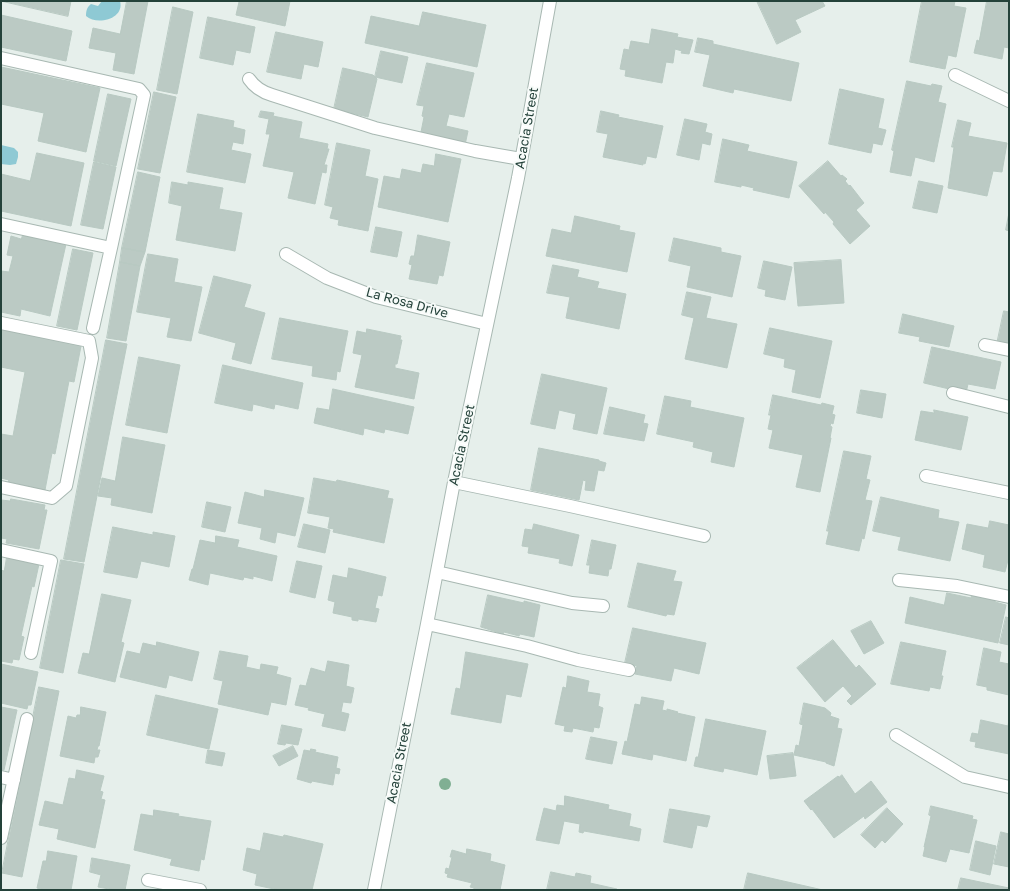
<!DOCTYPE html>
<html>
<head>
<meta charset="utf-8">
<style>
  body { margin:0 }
  #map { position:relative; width:1010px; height:891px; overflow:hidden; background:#e6efeb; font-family:"Golos Text",sans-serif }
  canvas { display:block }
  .frame { position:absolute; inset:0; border:2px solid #24423a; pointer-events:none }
</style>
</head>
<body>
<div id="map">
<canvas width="1010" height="891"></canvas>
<div class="frame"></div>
</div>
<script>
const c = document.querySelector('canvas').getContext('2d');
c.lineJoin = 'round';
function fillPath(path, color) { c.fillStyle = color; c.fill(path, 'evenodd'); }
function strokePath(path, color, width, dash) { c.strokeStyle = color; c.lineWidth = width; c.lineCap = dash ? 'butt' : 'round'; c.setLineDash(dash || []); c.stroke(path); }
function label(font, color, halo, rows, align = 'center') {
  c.font = font + ' "Golos Text",sans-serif'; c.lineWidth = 4; c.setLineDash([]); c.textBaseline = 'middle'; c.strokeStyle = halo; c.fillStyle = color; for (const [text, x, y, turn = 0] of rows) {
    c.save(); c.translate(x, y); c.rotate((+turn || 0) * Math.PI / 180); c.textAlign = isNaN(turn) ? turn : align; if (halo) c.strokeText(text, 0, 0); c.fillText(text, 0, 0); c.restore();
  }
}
const water = new Path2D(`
  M102,1H120C125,19 97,26 86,16C86,11 87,7 91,4L98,6Z
  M1,145L14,148L18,152V157L16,164L10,165L1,164Z`);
const building = new Path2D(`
  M1,1H71L68,16Z
  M127,1H148L134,74L113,70L116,53L89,48L93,28L120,34Z
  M235,1H290L285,26L236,15L239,2Z
  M757,1H822L825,6L795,20L801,32L777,44Z
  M922,1H955L954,6L966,8L956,57L948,55L945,69L910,62Z
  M987,1H1009V48L1004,47L1002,59L974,53L977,40L979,41Z
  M173,7L193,12L177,94L157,90Z
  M423,12L486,25L477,67L365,43L371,16L419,26Z
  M1,15L72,31L66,61L1,47Z
  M208,17L255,27L250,53L236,50L233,65L200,58Z
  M652,29L678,34L677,37L693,40L689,54L681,53L682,51L675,49L673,63L666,62L662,83L625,76L626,70L620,69L624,49L629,50L631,41L649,44Z
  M276,32L323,42L318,67L304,64L301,79L267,72Z
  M698,38L713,41V44L799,63L791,101L734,89L733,93L703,86L710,55L695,52Z
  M381,51L408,57L402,83L375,77Z
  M427,63L474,73L464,117L449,114L446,126L468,131L465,145L420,137L424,117L422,116L424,106L417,105Z
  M1,67L100,88L86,152L38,141L44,113L1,104Z
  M343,68L373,75L377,79L368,117L334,109Z
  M907,81L931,86L932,84L942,86L938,102L946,104L934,162L915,157L911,176L890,172L894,151L892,150Z
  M840,89L884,99L878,128L886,130L882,145L873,143L871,153L829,144Z
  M154,92L176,97L160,173L138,169Z
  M108,94L131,99L116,166L94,161Z
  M261,111L274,113L273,116L302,122L299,138L328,144L327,149H329L324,165H327L326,173L322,172L315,204L288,198L294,172L263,166L270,134H266L269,119L259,117Z
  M601,111L619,115L618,117L663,126L656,158L647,156L645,164L643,163V165L603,157L608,134L597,132Z
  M198,114L234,121L233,127L245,130L243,144L233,142L231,150L251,154L245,183L187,172Z
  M685,119L707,124L705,132L712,134L710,145L702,143L699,160L677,155Z
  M958,120L971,123L968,136L1007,143L1002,172L993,171L987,196L948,188L954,147H952Z
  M723,139L749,145L747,151L797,162L789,198L753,190L754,188L741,185V187L715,182Z
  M337,143L370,150L365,176L378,179L368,231L338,225L339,220L330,218L333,207L325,205Z
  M37,153L84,163L71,226L1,211V174L30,181Z
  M436,154L461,159L448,222L378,207L384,176L400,179L402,169L421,173L423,164L434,166Z
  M828,161L841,176L842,175L847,179L845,181L849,186L850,185L864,203L856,210L870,226L850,244L833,224L834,222L825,212L824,214L799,186Z
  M94,162L116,167L103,229L81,225Z
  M138,172L160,177L145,252L122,248Z
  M919,181L943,186L937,213L913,208Z
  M172,182L188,185V182L223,188L219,209L242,213L235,251L176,240L182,206L169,203Z
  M1009,213V231L1006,230Z
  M575,216L620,226L619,230L635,233L627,272L546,256L552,229L571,233Z
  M376,227L402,232L397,257L371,252Z
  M23,235L66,244L50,316L21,309L20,316L1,312V271L9,272L13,256L7,255L11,236L21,239Z
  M418,235L450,242L443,276L439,275L437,284L409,279L412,265L409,264L411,256H414Z
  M674,238L721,248V252L741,256L732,297L687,287L691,266L669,261Z
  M122,248L145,252L140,266L120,262Z
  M73,249L93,253L77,330L57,326Z
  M148,254L178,259L174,282L202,287L191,341L167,337L171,318L137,312Z
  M841,260L844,303L798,306L794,263Z
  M764,261L792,267L785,300L765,296L766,290L758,288Z
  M120,262L140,266L126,341L107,338Z
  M553,265L579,270L577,277L599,282L597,288L626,294L619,329L566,318L570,297L547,293Z
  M214,276L251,285L244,307L265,313L251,364L232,359L236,343L199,333Z
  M687,292L711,297L706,318L737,324L727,368L685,359L694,318L682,315Z
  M1004,311L1009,312V346L997,344Z
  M903,314L954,326L949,347L919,341L920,337L899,333Z
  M280,318L348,331L340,372L337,371L336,380L312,376L313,366L272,359Z
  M1,325L82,341L74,382L69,381L55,454L52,453L45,490L8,482L9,480L1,478V434L13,436L25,372L1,367Z
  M770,328L832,341L820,398L792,392L796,370L784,367L785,359L764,354Z
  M367,329L401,336L400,340H402L397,364H395V368L419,373L414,399L355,387L362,355L353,353L357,331L366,333Z
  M106,340L127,344L84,562L64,559Z
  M932,347L1001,362L995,389L968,384L966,393L924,383Z
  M139,357L180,365L167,433L126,425Z
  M223,365L303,383L298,409L275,404L274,409L253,404L252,411L215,403Z
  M542,374L607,388L597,434L573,429L576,414L559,410L555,429L531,424Z
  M333,389L414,407L408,434L385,429L384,433L364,428L363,435L314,423L317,408L329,410Z
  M861,390L886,394L882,418L857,413Z
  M773,395L821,405L822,403L834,406L832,414L835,415L833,424L831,423L830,426L832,427L830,438H831L820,492L796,487L803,455L769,448L773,430L768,429L771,415H769Z
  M665,396L691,401L690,407L744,418L734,467L711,462L713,452L693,447L694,442L657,434Z
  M610,407L645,415L643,423L648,424L644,441L604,434Z
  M934,410L968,417L961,450L915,440L921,411L934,413Z
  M123,437L165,445L152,513L111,505L112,498L98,496L102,478L115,481Z
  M539,448L599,460V461L606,463L604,471L598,470L594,491L585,490L586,481L583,480L579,500L531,490Z
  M844,451L871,456L866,479L870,480L865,500L872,501L864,539L862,538L859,551L826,544L829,531H827Z
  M314,478L336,482L337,480L389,491L387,498L393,499L384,543L333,532L334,529L328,528L330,517L308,513Z
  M265,490L304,498L295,536L277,532L275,543L260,539L262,528L238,523L245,492L264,497Z
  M881,497L939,510L938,518L959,522L950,561L898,550L901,537L873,531Z
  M11,499L45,505L44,510H47L39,549L6,543L7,539L1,538V500L10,501Z
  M207,502L231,507L225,532L202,527Z
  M990,521L1009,525V560H1008L1005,572L983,567L985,555L962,549L967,524L988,528Z
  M304,524L330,530L325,553L298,547Z
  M534,524L579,535L572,566L559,563L560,559L528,553L529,547L522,546L525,529L532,530Z
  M113,527L153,535V532L175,536L169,567L141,561L137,578L104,572Z
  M216,536L239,540L237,547L277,556L272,581L253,576V579L244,577L243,580L210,573L208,585L189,580L192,569H193L200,540L215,543Z
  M592,540L616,545L611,569H609L608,576L589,573L590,565H587Z
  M7,557L39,564L34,587L32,586L21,636L24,637L19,660L13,659L12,663L1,661V570L4,571Z
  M61,560L84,564L63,673L40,668Z
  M297,561L322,566L315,598L290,592Z
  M638,563L676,571L673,581L682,582L674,615L667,614L666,616L628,607Z
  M349,568L386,577L382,596L378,595L375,608L379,609L376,622L358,619V621L352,620V617L333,613L335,602L328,600L333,575L347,578Z
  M947,593L971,598L972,593L996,598L995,602L1006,605L998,643L905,623L910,597L944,605Z
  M102,594L131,600L121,642L124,643L115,682L78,673L83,653L89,654Z
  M488,595L524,603V601L540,605L534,637L520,634L519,636L504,632L503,634L481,627Z
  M1006,617L1009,618V645L1000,643Z
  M871,621L884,643L864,654L851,631Z
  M633,628L706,643L699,674L674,668L671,681L635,674L637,666L625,663Z
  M833,640L856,668L859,665L876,684L851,705L847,701L852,696L843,686L825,702L797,668Z
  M157,642L199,652L192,681L169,675L166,688L120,677L127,651L140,654L143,643L156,646Z
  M901,642L946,651L941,676H943L940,689L930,687L929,691L891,684Z
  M984,648L1001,652L999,662L1009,664V695L987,690V687L977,685Z
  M220,651L248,656L246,667L260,670L261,664L278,667L276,674L291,678L286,705L271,702L268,715L218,704L223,681L214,679Z
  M466,652L528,664L521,697L506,694L501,723L451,714L456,688L460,689Z
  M328,661L349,665L346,686L354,688L351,703L343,702L341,712L349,714L345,731L322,726L325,714L308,710L309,708L295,705L300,685L306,686L311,668L325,672Z
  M1,664L38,672L31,705H28L27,709L1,703Z
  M568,676L589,681L587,692L600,694L598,706L603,708L599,728L594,727L593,732L573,728L572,732L564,731L565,726L555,724L563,687L566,688Z
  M39,687L59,691L22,877L2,873Z
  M156,695L218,709L209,749L147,735Z
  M642,697L664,701L662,710L667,711V709L678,712L677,713L695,717L686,761L653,754L652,760L622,754L625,741L627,742L635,704L640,705Z
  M804,703L825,708L831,713L830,716L839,719L837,728L842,729L834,766L826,763V762L794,755L796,745L799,746L803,725L800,724Z
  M1,707L17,710L4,770L1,769Z
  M81,707L106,712L99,746H98L97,750H100L98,757H95L94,763L60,756L68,716L76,718L77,715H80Z
  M706,719L766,731L757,775L724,768L723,772L694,766L696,757H698Z
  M981,720L1008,726L1009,720V754L975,747L976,742L970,741L972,733L978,734Z
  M282,725L302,729L298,745L286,743L285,745L278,744Z
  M591,737L617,742L612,764L586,759Z
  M293,746L298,756L279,766L273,756Z
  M311,749L316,750L315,752L338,757L336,768L340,769L339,774L335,773L333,785L312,781L311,783L297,779L304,750L310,751Z
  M208,750L225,753L222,766L206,763Z
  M793,753L796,776L770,779L767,756Z
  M77,770L104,776L100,791L103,792L101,799L105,800L95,848L57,839L59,829L39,825L45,801L63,805L69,778L75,779Z
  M842,775L855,794L871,781L887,802L865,819L864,816L834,838L812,809L811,810L804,801L838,776L839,777Z
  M565,796L609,805L608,809L631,814L629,826L641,829L639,841L584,831L583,833L579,832L580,824L564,821L559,844L536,840L544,808L556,811L557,805L564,806Z
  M931,806L973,816L972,819L977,820L969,853L950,849L946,862L923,856L925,847H924L931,816L929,815Z
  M887,808L903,824L885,843L882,840L875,848L861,835Z
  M670,809L710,816L707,827L697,825L692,848L664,842Z
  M154,810L179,814L178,816L211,821L204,860L201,859L199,871L170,865L172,859L134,850L141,814L153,816Z
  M1001,832L1009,834V867L994,864Z
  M264,833L283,837L284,835L323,844L312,890H279L255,885L257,874L243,870L247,848L260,851Z
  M976,841L996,846L990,875L970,870Z
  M467,849L491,854L490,861L505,865L500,890H474V888L470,887L472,883L447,877L448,874L445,873L446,868L449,869L452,857H450L452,850L466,854Z
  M48,851L77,856L71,890H45L37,888L43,861H46Z
  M92,858L130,865L125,890H115L98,887L101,875L90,872Z
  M551,872L575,877L576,873L591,876L590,883L617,889L616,890H547Z
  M748,873L823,890H744Z
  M961,878L1009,888V890H958Z`);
const minor = new Path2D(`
  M1,58L139,89L144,95L111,248L1,224
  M955,75L1009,101
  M249,79C255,88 262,92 272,95L375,128L475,151L521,159
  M286,254L327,278L376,297L487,324
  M1,323L89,341L92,358L66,486L52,498L1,487
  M93,328L111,248
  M985,345L1009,350
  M953,393L1009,407
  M926,476L1009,493
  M454,482L570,506L704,536
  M1,550L51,561L31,653
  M437,572L572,603L603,606
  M899,580L957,586L1009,597
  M427,624L527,646L578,660L629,670
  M896,735L965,777L1009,787
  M1,777L14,780
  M1,838L27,719
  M148,880L200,890
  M374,890L427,624L454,482L518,178L550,1`);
const trees = [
  [445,784]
];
const streetNames = [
  ["Acacia Street",527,128,-80],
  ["La Rosa Drive",407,303,15],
  ["Acacia Street",462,445,-78],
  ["Acacia Street",399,763,-79]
];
fillPath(water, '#8ec9d4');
fillPath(building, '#bbcac4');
strokePath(building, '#b8c9c2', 1);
strokePath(minor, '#a8b8b2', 14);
strokePath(minor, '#fff', 12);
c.fillStyle = '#80af93';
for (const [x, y] of trees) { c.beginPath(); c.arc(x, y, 6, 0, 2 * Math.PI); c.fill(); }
label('13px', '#24423a', '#f7fbf9', streetNames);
</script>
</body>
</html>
